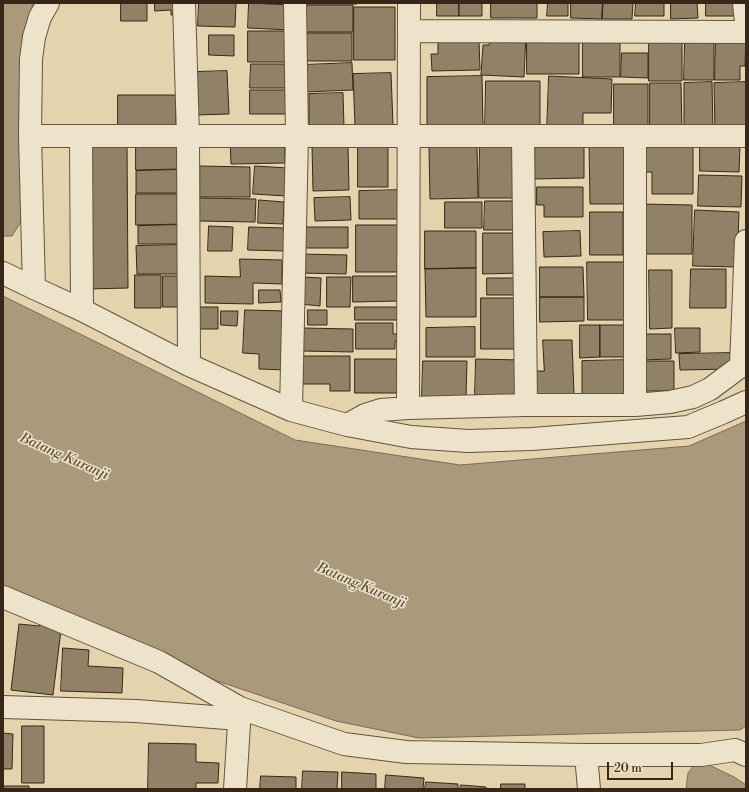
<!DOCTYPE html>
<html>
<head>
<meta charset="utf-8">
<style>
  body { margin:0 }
  #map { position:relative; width:749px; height:792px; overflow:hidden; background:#e4d4ae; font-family:"Libre Bodoni",serif }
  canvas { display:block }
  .frame { position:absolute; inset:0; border:4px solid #382718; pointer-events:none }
  .scale { position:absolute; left:607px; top:762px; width:66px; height:18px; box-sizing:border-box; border:2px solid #382718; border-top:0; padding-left:5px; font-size:12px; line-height:14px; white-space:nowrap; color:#382718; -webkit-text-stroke:3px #ede3ca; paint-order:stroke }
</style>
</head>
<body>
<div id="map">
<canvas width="749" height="792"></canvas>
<div class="frame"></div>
<div class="scale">20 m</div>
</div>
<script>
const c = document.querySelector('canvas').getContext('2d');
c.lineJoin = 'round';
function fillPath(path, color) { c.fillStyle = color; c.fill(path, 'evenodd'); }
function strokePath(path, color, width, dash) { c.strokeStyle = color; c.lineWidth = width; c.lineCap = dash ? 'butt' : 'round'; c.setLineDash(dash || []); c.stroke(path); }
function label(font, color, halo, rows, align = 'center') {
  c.font = font + ' "Libre Bodoni",serif'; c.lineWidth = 3; c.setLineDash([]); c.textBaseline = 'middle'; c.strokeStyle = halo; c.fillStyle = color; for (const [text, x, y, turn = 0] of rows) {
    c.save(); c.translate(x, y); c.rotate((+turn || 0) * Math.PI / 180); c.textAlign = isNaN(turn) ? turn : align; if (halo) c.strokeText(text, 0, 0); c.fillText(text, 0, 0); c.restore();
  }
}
const water = new Path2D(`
  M3,3H33L25,41L26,214L12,236H3Z
  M3,296L295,440L460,465L689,446L746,421V726L740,730L419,738L336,721L161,662L3,591Z
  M699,760L734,777L746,785V789H686L688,773Z`);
const building = new Path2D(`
  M121,3H147V21H121Z
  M155,3H180V15H171V10L155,11Z
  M199,3H236L235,27L198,26Z
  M249,3L291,5L290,30L248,28Z
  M303,3H357V4H303Z
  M437,3H459V16H437Z
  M459,3H482V16H459Z
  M491,3H537V18H491Z
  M548,3H568V16H547Z
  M571,3H603L602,19L571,18Z
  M603,3H633L632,19H602Z
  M636,3H664V16H635Z
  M671,3H697L698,18L671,19Z
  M706,3H738V16H706Z
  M304,5H353V32H304Z
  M354,7H395V60H354Z
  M248,31H288V62H248Z
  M304,33H352V61H305Z
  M489,33L526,34L524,77L481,75L483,45H489Z
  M527,34H579V74H527Z
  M209,35H234V56L209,55Z
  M583,37H620V77H583Z
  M716,37H746L745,66H740V80H715Z
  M649,38H682V81H649Z
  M479,41L480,70L432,71L431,54H438V42Z
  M685,42H714V80H684Z
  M622,53H648V78L621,77Z
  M352,63L353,90L305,92L303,65Z
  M251,64H295L294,88H250Z
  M227,71L229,114L196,115L195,72Z
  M391,73L393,125L355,126L353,74Z
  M482,76L483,127L427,129V77Z
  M549,76L612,79L611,113H583V132L547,130Z
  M486,81H540V130H485Z
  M712,82L713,131H684V83Z
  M746,82V130H715L714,83Z
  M650,83H681L682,131L650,132Z
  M614,84H648V125H614Z
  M250,90H289L290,114H250Z
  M343,93L344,128L309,129V94Z
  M118,95H176V126H118Z
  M285,138V163L231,164L230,139Z
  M136,140H180L181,169L136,170Z
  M535,140H584V178L535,179Z
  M625,140L626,204H590L589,141Z
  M86,144H127L128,288L87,289Z
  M348,144L349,190L313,191L312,145Z
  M358,144H388V187H358Z
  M480,145H518V198H479Z
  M641,145H693V194H652V172H641Z
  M700,145L740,146L739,172L700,171Z
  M477,146L478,198L430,199L429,147Z
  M200,166L250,167V197H200Z
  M255,166L288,168L286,196L253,194Z
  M180,170V193H136V171Z
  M699,175L742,176L741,207L698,206Z
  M537,187H583V217H544V205H537Z
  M402,190L403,219H359V191Z
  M136,194H185L186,224L136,225Z
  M350,197L351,220L315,221L314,198Z
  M199,198L256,199L255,222L199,221Z
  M259,200L284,202L283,224L258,223Z
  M485,201H520V230H484Z
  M445,202H482V228H445Z
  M641,204L692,205V254H641Z
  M695,210L739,212L737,267L693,266Z
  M590,212H623V255H590Z
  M184,225V244H138V226Z
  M356,225H404L405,272H356Z
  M209,226L233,227L232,251H208Z
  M249,227L285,228L284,251L248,250Z
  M305,227H348V248H305Z
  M425,231H476V268L425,269Z
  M580,231L581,256L544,257L543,232Z
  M483,233H521L522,273L483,274Z
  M185,245V274H137L136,246Z
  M301,254L347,255L346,274L300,273Z
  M240,259L282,260V284L253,283V304L205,303V276L240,277Z
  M587,262H631V320H588Z
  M540,267H583L584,297H540Z
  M476,268V317H426L425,269Z
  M691,269H726V308H690Z
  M649,270H672V328L650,329Z
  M135,275H161V308H135Z
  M163,276H186V307H163Z
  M353,276H399V301L353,302Z
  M302,277L321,278L320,306L300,304Z
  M327,277H351L350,307H327Z
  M487,278H519V295H487Z
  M259,290H280L281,302L259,303Z
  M540,297H584V321L540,322Z
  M481,298H517V349H481Z
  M200,307H218V329H199Z
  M355,307H399V320H355Z
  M245,310L287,311L285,370L259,369V354L243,353Z
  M308,310H327V325H308Z
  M221,311H238L237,326L221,325Z
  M356,323H393V334H401V341H395V349H356Z
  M580,325H600V357L580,358Z
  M600,325H627L628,357H600Z
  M475,327V357H426V328Z
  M303,328L353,329V352L302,351Z
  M675,328H700V352L676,353Z
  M642,334H671V359L642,360Z
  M543,340H572L574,395L536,396V371H544Z
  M731,353L732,369L680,370L679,354Z
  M303,356H350V391H330V384H303Z
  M355,359H405L399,393H355Z
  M476,359L521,360L520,395H475Z
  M629,360L631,394L582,395V361Z
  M423,361H467L466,398L422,397Z
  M642,361H674V391H643Z
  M40,619L62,622L53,695L11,690L19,624L39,626Z
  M63,648L89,650L88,666L123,668L122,693L61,691Z
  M22,726H44V783H22Z
  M3,733L13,734L12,769H3Z
  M149,743L196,744V762L219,763L218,783H196V789H148Z
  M303,771L338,772L337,789H302Z
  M342,772L376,774V789H342Z
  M386,775L424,778L423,789H385Z
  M261,776L296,777V789H260Z
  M426,782L458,784V789H425Z
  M501,784H525V789H501Z
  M461,785L486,787V789H460Z
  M3,786H29V789H3Z`);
const minor = new Path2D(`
  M184,3L188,136L189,365
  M744,3L746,22
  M409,31L746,32
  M30,136H746
  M81,136L82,310
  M523,136L526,405
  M3,273L34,288L82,310L189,365L291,410L347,425L411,437L468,441L532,439L688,427L724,412L746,402
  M34,288L30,136L31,59L34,37L40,17L48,3
  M741,366L746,241
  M635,405V136
  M408,408L409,3
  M291,410L297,136L295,3
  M347,425L365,415L381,410L408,408L526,405H635L670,402L693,397L710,389L741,366L746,357
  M3,597L159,662L240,708L344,744L406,752L586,755H701L735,750L746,755
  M3,707L136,711L239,719
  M586,755L589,789
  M235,789L240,708`);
const waterNames = [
  ["Batang Kuranji",64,457,24],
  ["Batang Kuranji",361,586,23]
];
fillPath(water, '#aa997b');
strokePath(water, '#7c6b53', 1);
fillPath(building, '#918166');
strokePath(building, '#382718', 1);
strokePath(minor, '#63523e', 24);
strokePath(minor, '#ede3ca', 22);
label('italic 14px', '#5a4936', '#ede3ca', waterNames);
</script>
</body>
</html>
